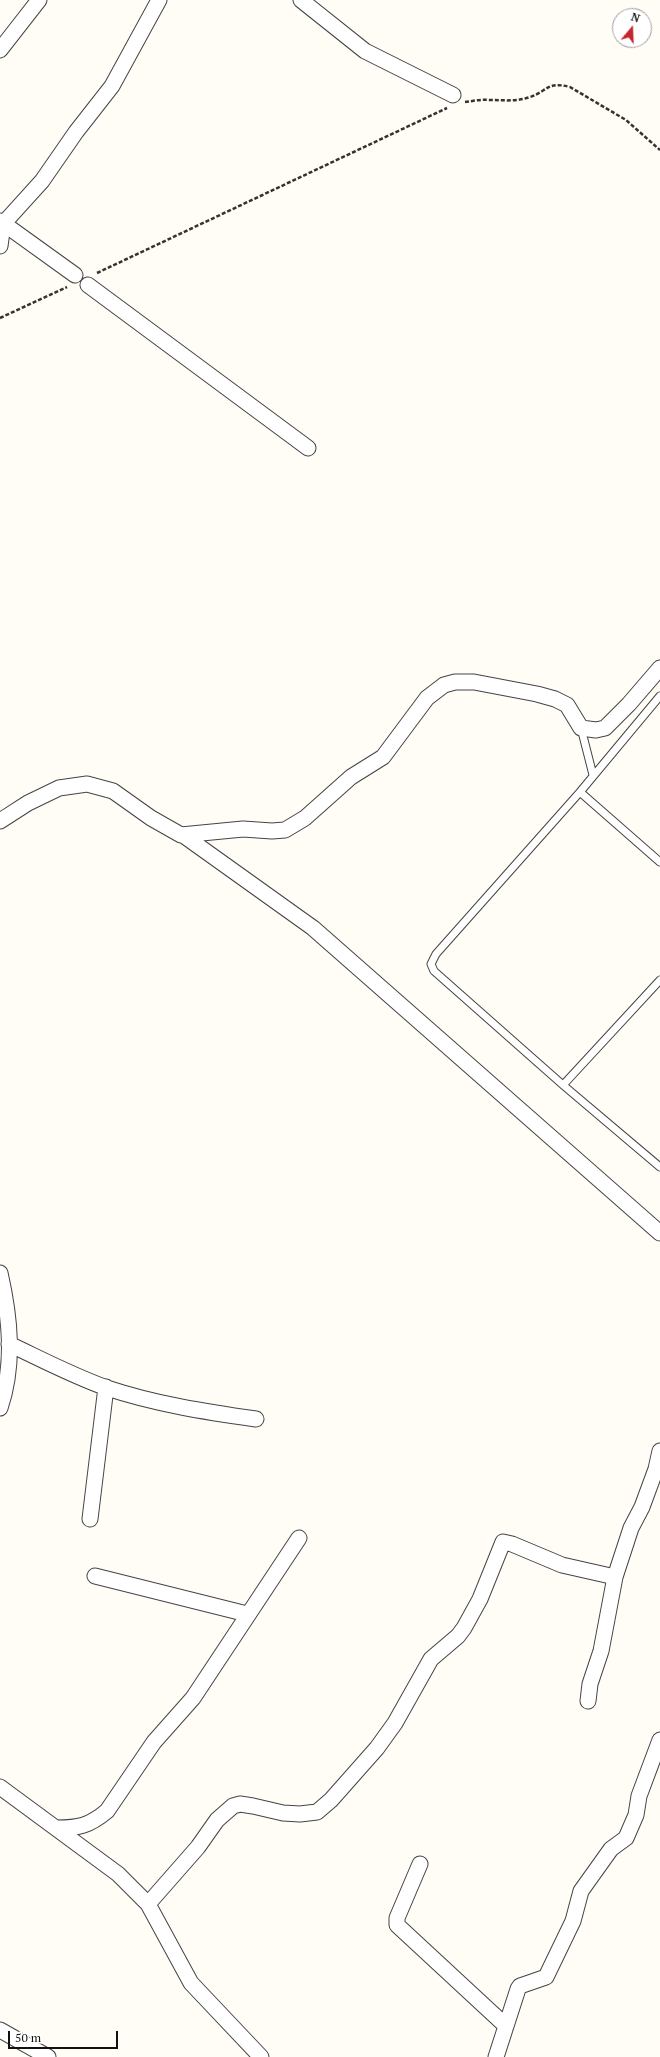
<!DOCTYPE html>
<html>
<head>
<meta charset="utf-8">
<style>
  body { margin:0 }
  #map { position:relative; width:660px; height:2057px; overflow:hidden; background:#fffdf5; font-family:"PT Serif",serif }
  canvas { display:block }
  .north { position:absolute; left:612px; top:8px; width:40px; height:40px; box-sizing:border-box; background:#fff; border:1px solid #a0a0a0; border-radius:50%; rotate:19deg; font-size:11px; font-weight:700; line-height:16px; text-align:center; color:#111 }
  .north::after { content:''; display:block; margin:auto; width:14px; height:18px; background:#c4262e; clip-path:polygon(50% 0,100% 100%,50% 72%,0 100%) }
  .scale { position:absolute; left:8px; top:2031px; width:110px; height:18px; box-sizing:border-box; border:2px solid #111; border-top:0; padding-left:5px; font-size:12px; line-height:14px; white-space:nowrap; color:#111; -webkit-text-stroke:3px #fff; paint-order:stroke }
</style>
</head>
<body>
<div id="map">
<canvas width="660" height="2057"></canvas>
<div class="north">N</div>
<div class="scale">50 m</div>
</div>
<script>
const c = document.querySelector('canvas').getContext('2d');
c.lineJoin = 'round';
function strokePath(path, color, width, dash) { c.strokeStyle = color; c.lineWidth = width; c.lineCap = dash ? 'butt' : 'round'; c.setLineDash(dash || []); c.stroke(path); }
const path = new Path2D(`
  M465,102C473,101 481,99 490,100C503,100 516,102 530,97C548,91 547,81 570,87L626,120L660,150
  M97,273L447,108
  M0,318L67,287`);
const lane = new Path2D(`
  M660,696L580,792L436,954L431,964L434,971L563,1085L660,1167
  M581,728L593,775
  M580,792L660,862
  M563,1085L660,980`);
const street = new Path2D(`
  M301,0L365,51L453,95
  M0,50L39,0
  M0,221L75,275
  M0,246L3,224L42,181L76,132L112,86L159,0
  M88,285L308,448
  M0,821L28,803L59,788L87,784L113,791L151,818L181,835L243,829L272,831L285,830L305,818L351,777L383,757L427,698L444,685L455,682H474L537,694L555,699L567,705L581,728L596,730L605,728L629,704L660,668
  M183,835L313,928L660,1233
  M0,1273C10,1317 15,1364 0,1408
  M9,1344C41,1359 73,1376 107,1388C155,1404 206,1412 256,1419
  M90,1519L106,1387
  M95,1576L247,1614
  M588,1701L590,1684L601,1651L615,1577L631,1528L642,1507L656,1469L660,1451
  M0,1787L118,1874L148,1904L191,1983L261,2057
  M56,1828C79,1828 89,1826 107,1811L154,1742L193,1698L299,1538
  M420,1864L397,1918V1925L506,2026
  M148,1904L198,1847L217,1820L233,1806L240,1804L253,1806L283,1813L300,1814L317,1812L331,1800L377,1748L395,1723L431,1659L458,1636L464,1628L480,1599L503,1542L512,1544L562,1565L615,1577
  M0,2030L48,2057
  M496,2057L518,1989L520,1986L546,1977L573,1921L581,1891L611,1849L626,1838L636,1815L639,1796L660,1740`);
strokePath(lane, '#444', 9);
strokePath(street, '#444', 17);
strokePath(path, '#333', 2.5, [4, 2]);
strokePath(lane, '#fff', 7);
strokePath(street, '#fff', 15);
</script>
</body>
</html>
